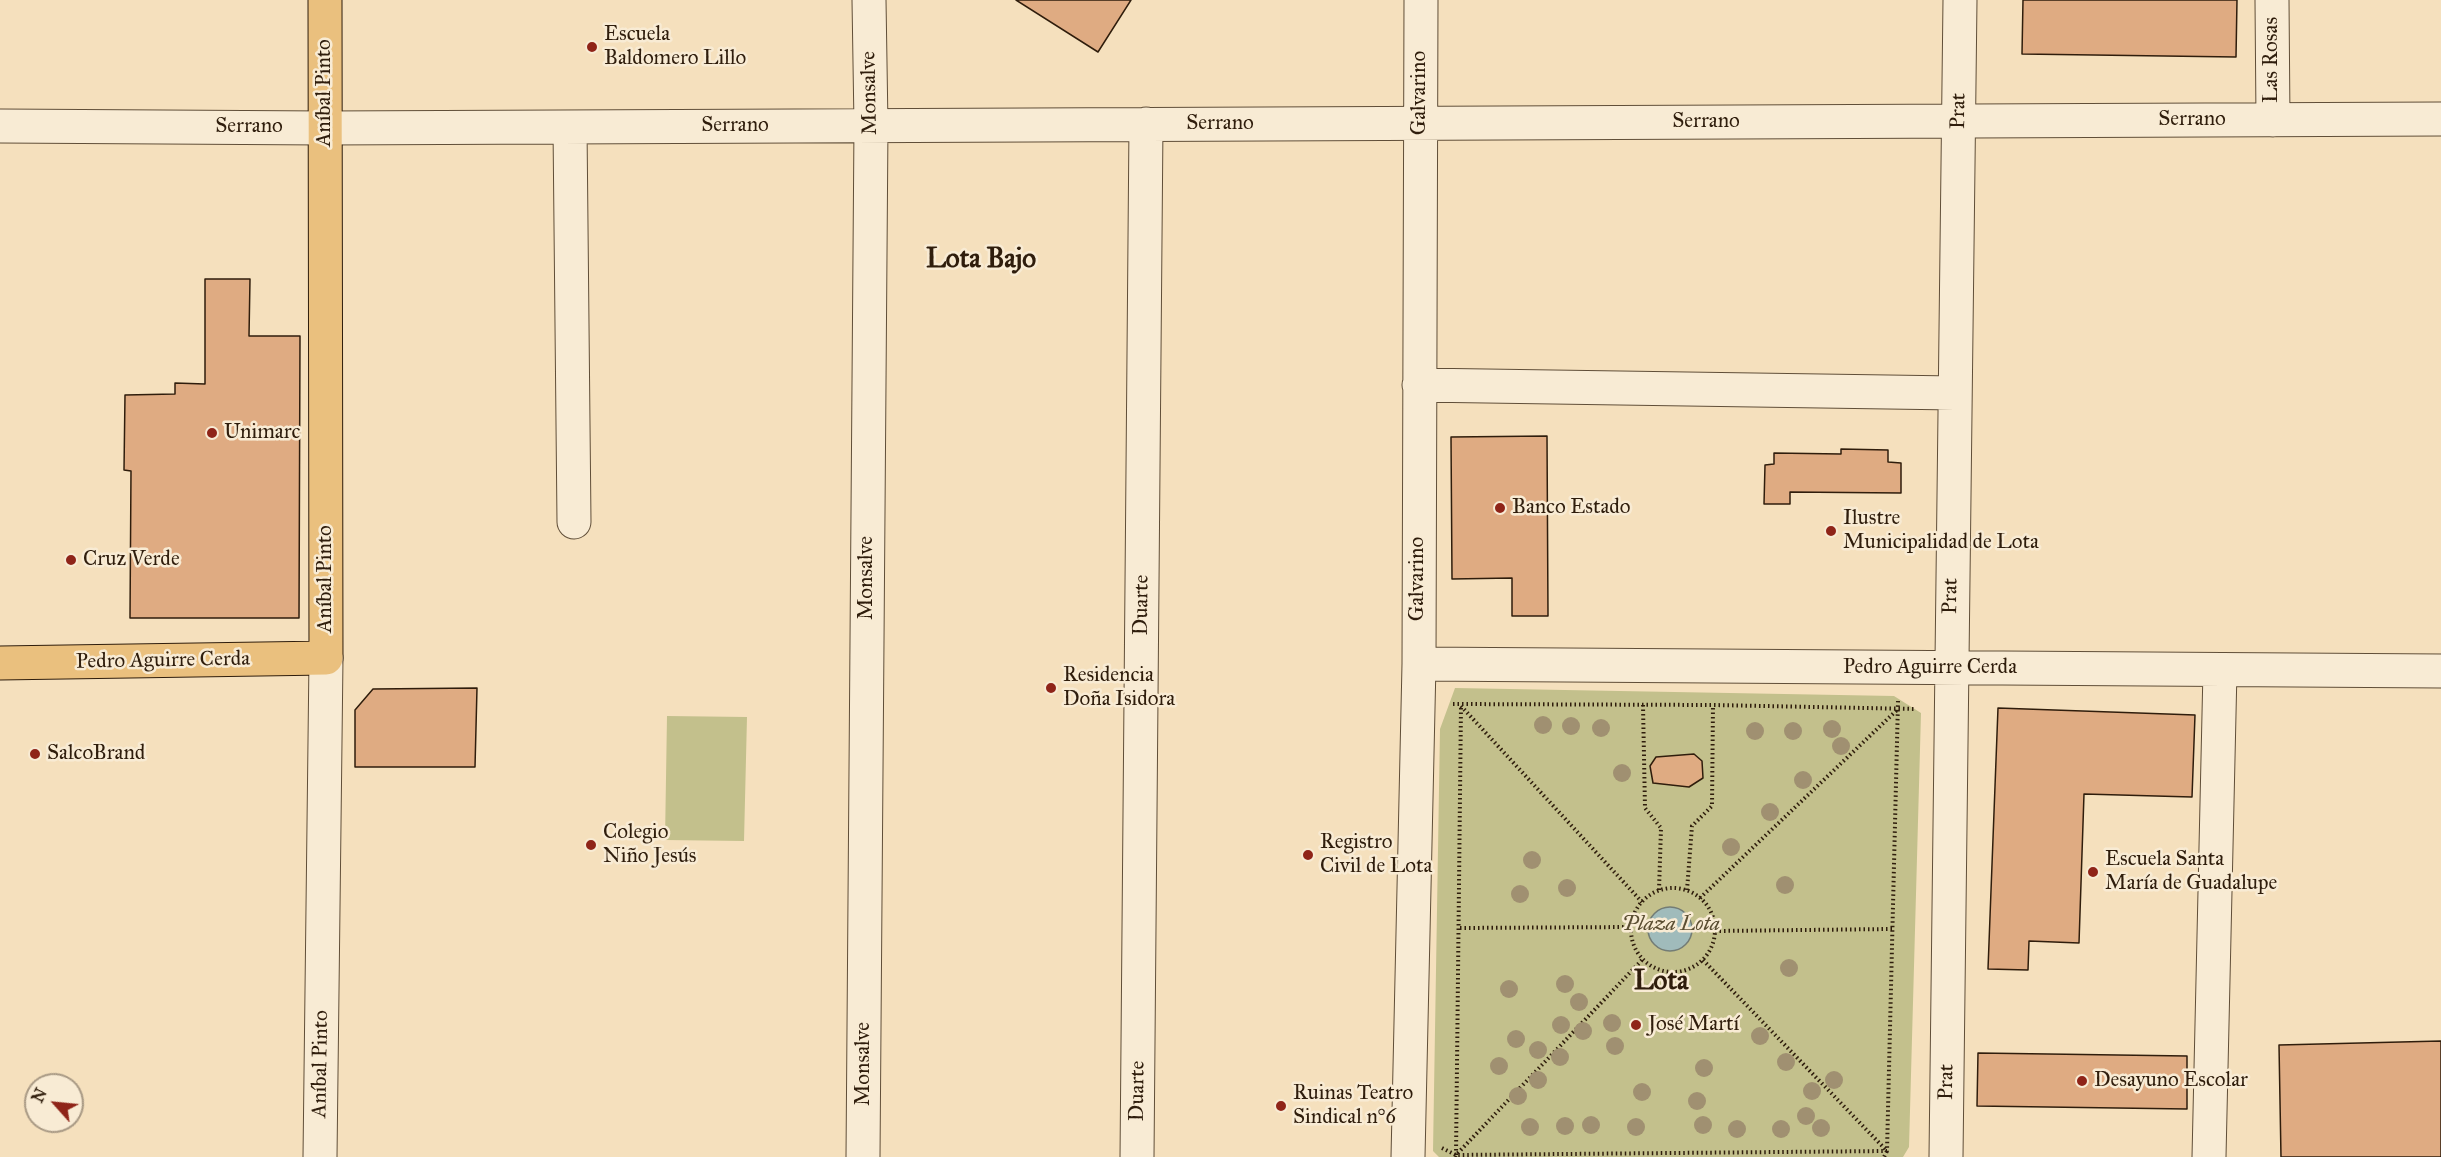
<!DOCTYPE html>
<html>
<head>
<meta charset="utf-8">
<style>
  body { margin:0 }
  #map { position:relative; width:2441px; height:1157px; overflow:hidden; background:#f5e0bd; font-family:"IM FELL Great Primer",serif }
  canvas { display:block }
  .north { position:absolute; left:24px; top:1073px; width:60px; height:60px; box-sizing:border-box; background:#f8ebd4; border:2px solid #a89984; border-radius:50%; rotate:297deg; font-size:16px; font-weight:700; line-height:24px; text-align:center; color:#2f1d0c }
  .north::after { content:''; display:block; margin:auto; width:21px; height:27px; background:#8f2418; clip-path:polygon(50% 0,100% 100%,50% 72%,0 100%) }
</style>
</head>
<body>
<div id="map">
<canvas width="2441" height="1157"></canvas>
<div class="north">N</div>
</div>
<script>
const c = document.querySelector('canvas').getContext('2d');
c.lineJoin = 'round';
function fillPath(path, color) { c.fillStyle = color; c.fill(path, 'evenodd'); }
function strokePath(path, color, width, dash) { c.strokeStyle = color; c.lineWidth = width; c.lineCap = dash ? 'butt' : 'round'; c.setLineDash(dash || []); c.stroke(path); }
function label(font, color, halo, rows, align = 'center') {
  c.font = font + ' "IM FELL Great Primer",serif'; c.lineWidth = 5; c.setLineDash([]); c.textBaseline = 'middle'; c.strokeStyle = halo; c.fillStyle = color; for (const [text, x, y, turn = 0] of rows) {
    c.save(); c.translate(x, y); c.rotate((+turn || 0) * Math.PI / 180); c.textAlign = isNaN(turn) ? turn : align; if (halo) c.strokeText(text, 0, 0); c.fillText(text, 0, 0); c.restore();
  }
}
const green = new Path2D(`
  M1455,688L1894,696L1921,713L1909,1147L1903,1157H1439L1433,1151L1440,729Z
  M667,716L747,717L744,841L665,840Z`);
const water = new Path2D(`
  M1648 929a22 22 0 1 1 44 0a22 22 0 1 1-44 0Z`);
const building = new Path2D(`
  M1016,0H1131L1098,52Z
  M2023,0H2237L2236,57L2022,54Z
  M205,279H250L249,336H300L299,618H130L131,471L124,470L125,395L175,394V383L205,384Z
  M1547,436L1548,616H1512V578L1452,579L1451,437Z
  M1841,449L1888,450V462L1901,463V493L1790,492V504H1764L1765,465L1774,464V453L1841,454Z
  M477,688L475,767H355V710L373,689Z
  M1998,708L2195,715L2192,797L2084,794L2079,943L2029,941L2028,970L1988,969Z
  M1694,754L1702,761L1703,778L1689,787L1653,783L1650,766L1656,757Z
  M2441,1041V1157H2281L2279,1045Z
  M1978,1053L2187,1056V1109L1977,1106Z`);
const path = new Path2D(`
  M1453,704L1713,705L1916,709
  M1643,705L1645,808L1661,828L1659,890
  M1461,706L1642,902
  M1631 930a42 42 0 1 1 84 0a42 42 0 1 1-84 0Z
  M1687,890L1692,826L1712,806L1713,705
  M1700,898L1897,710
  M1460,928L1631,927
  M1715,931L1892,929
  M1703,960L1887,1151L1884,1157
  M1442,1148L1456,1155L1642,960
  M1456,1155L1461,705
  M1455,1157L1456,1155L1887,1151L1898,701`);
const minor = new Path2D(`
  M2272,0L2273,120
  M0,126L325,128L2441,119
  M570,127L574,522
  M1419,385L1955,393
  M1419,664L2441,671
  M320,1157L326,658
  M863,1157L871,125L869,0
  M1137,1157L1146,124
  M1408,1157L1419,664L1421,0
  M1946,1157L1960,0
  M2209,1157L2220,670`);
const major = new Path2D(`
  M0,663L326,658L325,0`);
const trees = [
  [1543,725],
  [1571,726],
  [1601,728],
  [1832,729],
  [1755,731],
  [1793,731],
  [1841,746],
  [1622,773],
  [1803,780],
  [1770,812],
  [1731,847],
  [1532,860],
  [1785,885],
  [1567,888],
  [1520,894],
  [1789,968],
  [1565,984],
  [1509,989],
  [1579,1002],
  [1612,1023],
  [1561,1025],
  [1583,1031],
  [1760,1036],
  [1516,1039],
  [1615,1046],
  [1538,1050],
  [1560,1057],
  [1786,1062],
  [1499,1066],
  [1704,1068],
  [1538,1080],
  [1834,1080],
  [1812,1091],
  [1642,1092],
  [1518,1096],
  [1697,1101],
  [1806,1116],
  [1591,1125],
  [1703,1125],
  [1565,1126],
  [1530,1127],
  [1636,1127],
  [1821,1128],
  [1737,1129],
  [1781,1129]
];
const markers = [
  [592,47,6,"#8f2418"],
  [212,433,6,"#8f2418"],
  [1500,508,6,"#8f2418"],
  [1831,531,6,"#8f2418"],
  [71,560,6,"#8f2418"],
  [1051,688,6,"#8f2418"],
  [35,754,6,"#8f2418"],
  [591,845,6,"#8f2418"],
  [1308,855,6,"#8f2418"],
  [2093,872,6,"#8f2418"],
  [1636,1025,6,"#8f2418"],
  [2082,1081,6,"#8f2418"],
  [1281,1106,6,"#8f2418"]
];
const poiNames = [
  ["Escuela",604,35],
  ["Baldomero Lillo",604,59],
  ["Unimarc",224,433],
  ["Banco Estado",1512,508],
  ["Ilustre",1843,519],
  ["Municipalidad de Lota",1843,543],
  ["Cruz Verde",83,560],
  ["Residencia",1063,676],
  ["Doña Isidora",1063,700],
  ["SalcoBrand",47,754],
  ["Colegio",603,833],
  ["Niño Jesús",603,857],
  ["Registro",1320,843],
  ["Civil de Lota",1320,867],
  ["Escuela Santa",2105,860],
  ["María de Guadalupe",2105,884],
  ["José Martí",1648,1025],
  ["Desayuno Escolar",2094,1081],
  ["Ruinas Teatro",1293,1094],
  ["Sindical n°6",1293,1118]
];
const streetNames = [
  ["Las Rosas",2272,60,-90],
  ["Aníbal Pinto",325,93,-90],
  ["Monsalve",870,93,-91],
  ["Galvarino",1420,93,-90],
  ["Prat",1959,111,-89],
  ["Serrano",2192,120],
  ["Serrano",1706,122],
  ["Serrano",1220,124],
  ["Serrano",735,126],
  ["Serrano",249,127],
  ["Monsalve",867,578,-90],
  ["Aníbal Pinto",326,579,-90],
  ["Galvarino",1418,579,-90],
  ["Prat",1951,596,-89],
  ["Duarte",1142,605,-89],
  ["Pedro Aguirre Cerda",163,661,-1],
  ["Pedro Aguirre Cerda",1930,668],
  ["Aníbal Pinto",321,1064,-89],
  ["Monsalve",864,1064,-90],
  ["Prat",1947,1082,-89],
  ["Duarte",1138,1091,-89]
];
const parkNames = [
  ["Plaza Lota",1671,925]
];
const districtNames = [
  ["Lota Bajo",981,260],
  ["Lota",1661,982]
];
fillPath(green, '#c3c08c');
fillPath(water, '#a0bbbb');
strokePath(water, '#737c75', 1.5);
fillPath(building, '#dfab82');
strokePath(building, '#2f1d0c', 1.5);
strokePath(minor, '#604e38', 35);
strokePath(major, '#2f1d0c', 35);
strokePath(path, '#2f1d0c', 4, [1.5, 3]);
strokePath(minor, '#f8ebd4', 33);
strokePath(major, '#eac07e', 33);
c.fillStyle = '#a09071';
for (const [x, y] of trees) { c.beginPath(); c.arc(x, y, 9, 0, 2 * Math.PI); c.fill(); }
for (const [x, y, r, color] of markers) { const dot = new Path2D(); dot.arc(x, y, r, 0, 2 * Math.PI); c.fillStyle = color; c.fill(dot); strokePath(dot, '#f8ebd4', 2); }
label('21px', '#2f1d0c', '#f8ebd4', poiNames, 'left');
label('21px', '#2f1d0c', '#f8ebd4', streetNames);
label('italic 21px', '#5b4e32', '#f8ebd4', parkNames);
label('bold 27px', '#2f1d0c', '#f8ebd4', districtNames);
</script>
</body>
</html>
